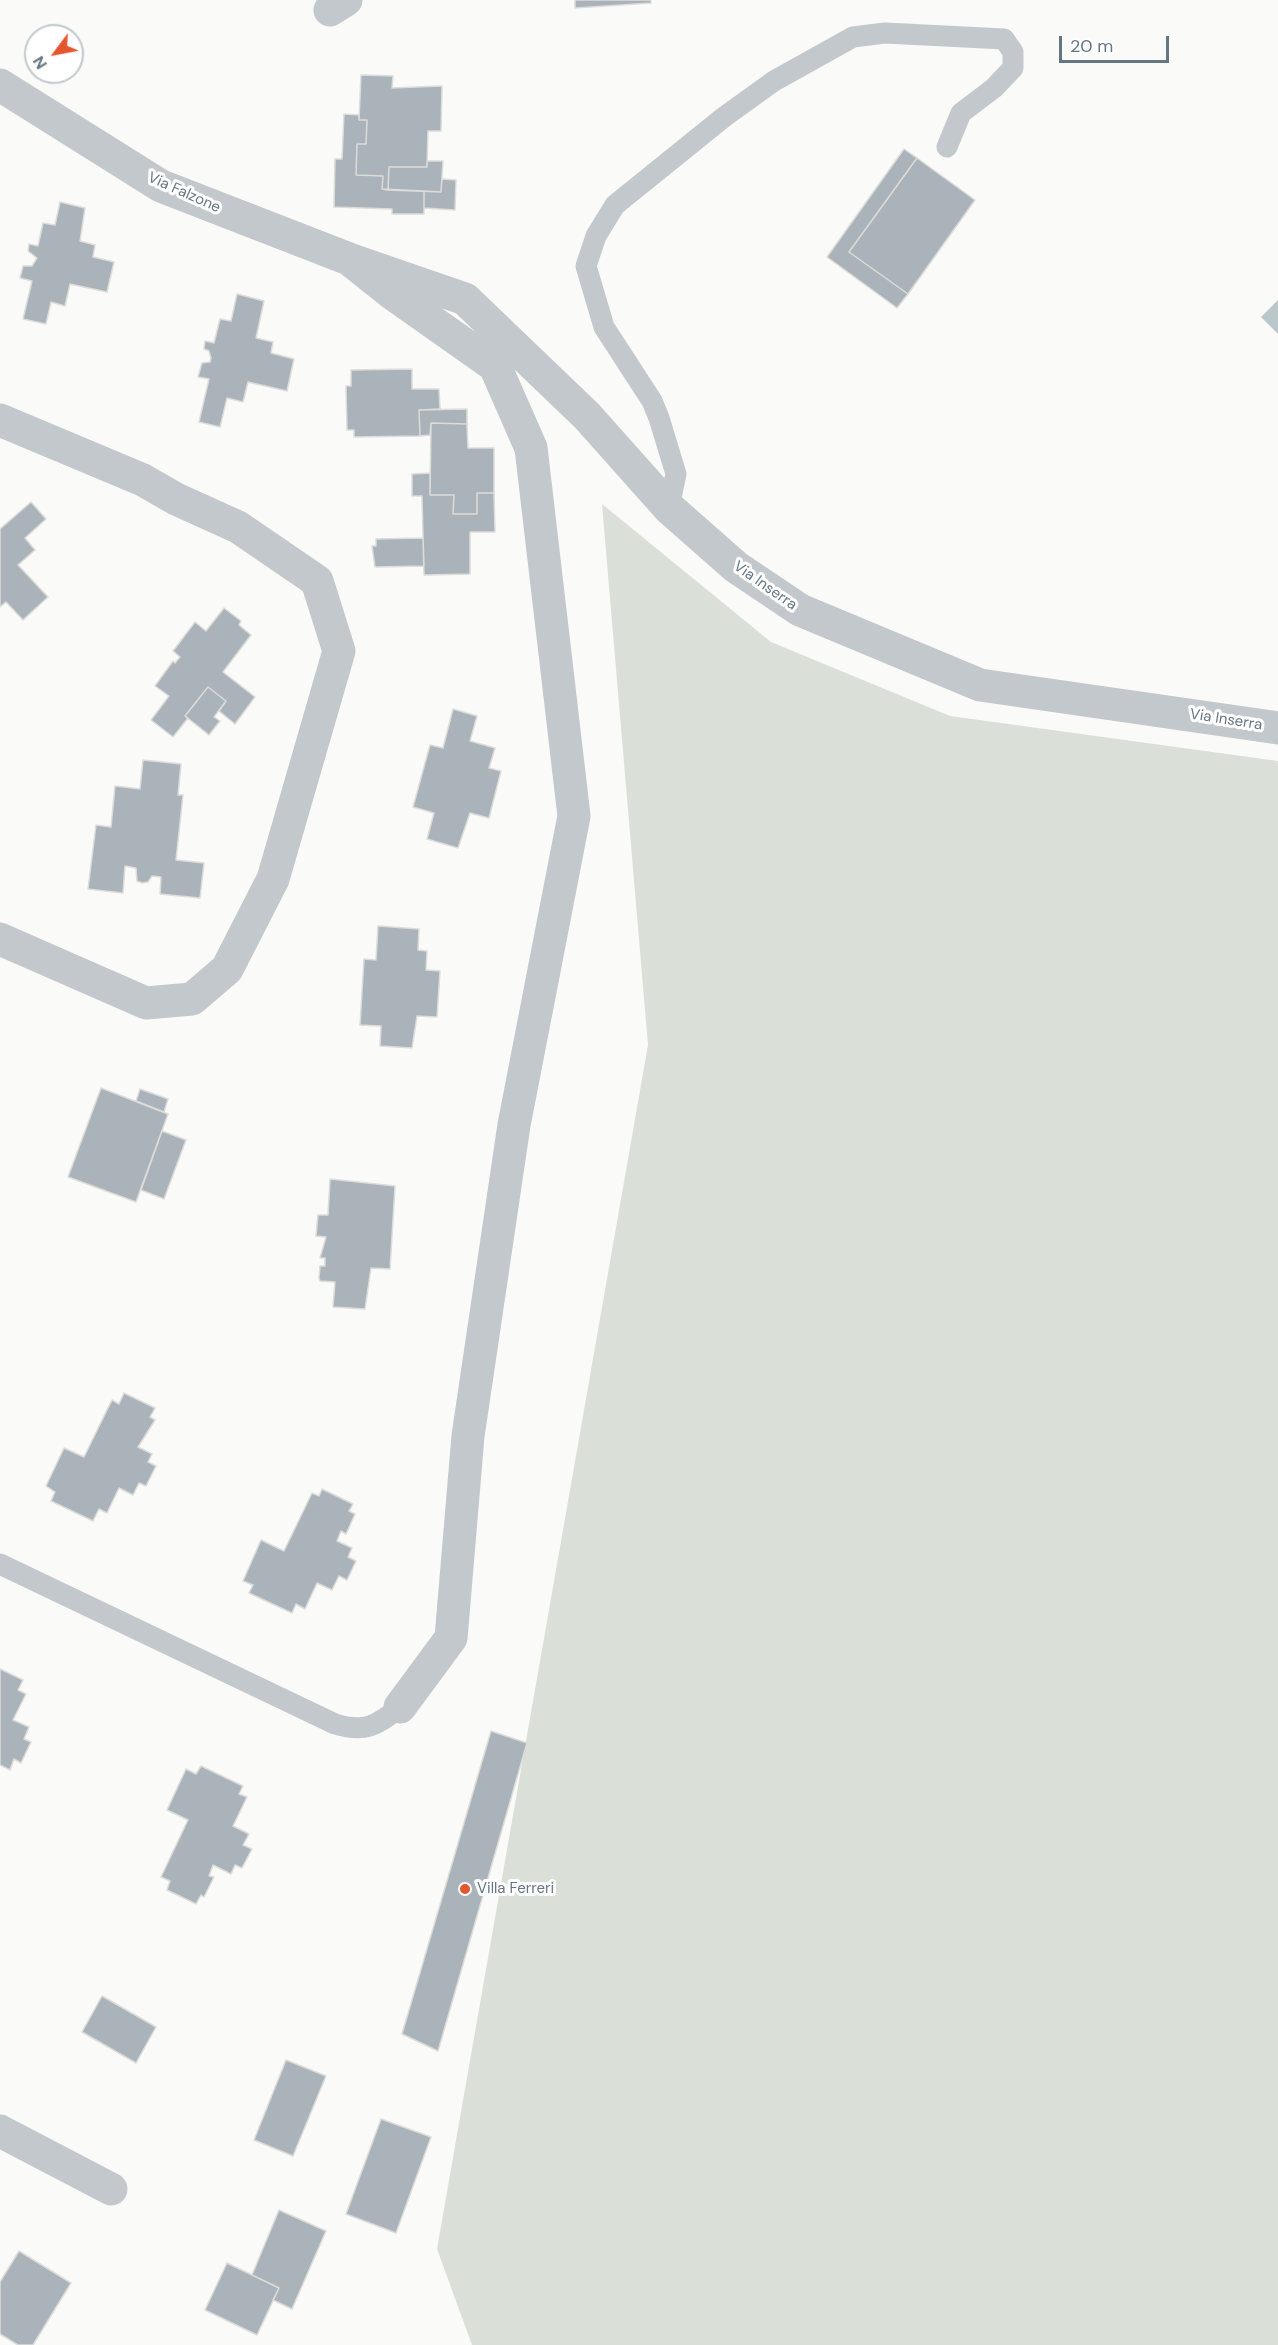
<!DOCTYPE html>
<html>
<head>
<meta charset="utf-8">
<style>
  body { margin:0 }
  #map { position:relative; width:1278px; height:2345px; overflow:hidden; background:#fafaf8; font-family:"DM Sans",sans-serif }
  canvas { display:block }
  .north { position:absolute; left:24px; top:24px; width:60px; height:60px; box-sizing:border-box; background:#fff; border:2px solid #c1c8cd; border-radius:50%; rotate:238deg; font-size:16px; font-weight:700; line-height:24px; text-align:center; color:#657683 }
  .north::after { content:''; display:block; margin:auto; width:21px; height:27px; background:#e4572e; clip-path:polygon(50% 0,100% 100%,50% 72%,0 100%) }
  .scale { position:absolute; left:1059px; top:36px; width:110px; height:27px; box-sizing:border-box; border:3px solid #657683; border-top:0; padding-left:8px; font-size:18px; line-height:21px; white-space:nowrap; color:#657683; -webkit-text-stroke:4px #fff; paint-order:stroke }
</style>
</head>
<body>
<div id="map">
<canvas width="1278" height="2345"></canvas>
<div class="north">N</div>
<div class="scale">20 m</div>
</div>
<script>
const c = document.querySelector('canvas').getContext('2d');
c.lineJoin = 'round';
function fillPath(path, color) { c.fillStyle = color; c.fill(path, 'evenodd'); }
function strokePath(path, color, width, dash) { c.strokeStyle = color; c.lineWidth = width; c.lineCap = dash ? 'butt' : 'round'; c.setLineDash(dash || []); c.stroke(path); }
function label(font, color, halo, rows, align = 'center') {
  c.font = font + ' "DM Sans",sans-serif'; c.lineWidth = 6; c.setLineDash([]); c.textBaseline = 'middle'; c.strokeStyle = halo; c.fillStyle = color; for (const [text, x, y, turn = 0] of rows) {
    c.save(); c.translate(x, y); c.rotate((+turn || 0) * Math.PI / 180); c.textAlign = isNaN(turn) ? turn : align; if (halo) c.strokeText(text, 0, 0); c.fillText(text, 0, 0); c.restore();
  }
}
const green = new Path2D(`
  M602,504L771,642L950,716L1278,761V2345H472L437,2249L648,1045Z`);
const water = new Path2D(`
  M1278,300V334L1261,317Z`);
const building = new Path2D(`
  M575,0H651V3L575,8Z
  M361,75L393,76L392,88L442,86L441,131H428L427,167H389L388,190L382,189L383,176L356,175L357,144H366L367,120H359Z
  M344,114L359,115V120H367L366,144H357L356,175L383,176L382,189L424,191V214H392V209L334,207L335,159H342Z
  M904,149L917,158L849,252L908,294L897,308L827,257Z
  M917,158L975,200L908,294L849,252Z
  M427,161H443L441,192L388,190L389,167H427Z
  M442,179L456,180L455,210L424,208V191L441,192Z
  M60,202L85,208L80,241L95,245L93,257L114,262L107,292L70,284L65,306L51,302L46,324L23,319L32,281L20,278L23,266H32L37,258L28,251L29,244L38,246L43,223L55,225Z
  M237,294L264,301L256,338L273,342L271,353L294,359L287,391L248,382L243,402L227,398L220,427L199,422L209,379L198,377L202,363L210,362L211,358L209,351L204,349L205,341L214,343L220,319L231,321Z
  M412,369V389H439L440,409L419,410L420,436L354,437V430H347L346,386H351V370Z
  M467,409V424L431,423L430,435L420,436L419,410Z
  M431,423L467,424L468,448H494V493H477V514H453L454,495H430Z
  M430,473V495H454L453,514H477V493H494L495,532H470V574L424,575L422,496H412V474Z
  M31,502L46,519L25,538L35,550L18,565L48,597L23,620L6,602L0,607V529Z
  M423,538L424,566L375,567L372,546H376V539Z
  M224,608L241,621L239,625L251,635L223,672L255,697L235,724L219,711L226,701L208,687L185,716L188,718L173,737L151,720L169,696L155,686L173,661L175,663L180,657L173,651L195,622L206,631Z
  M208,687L226,701L214,717L220,721L209,735L185,716Z
  M453,709L477,716L470,741L495,748L489,768L501,771L489,818L470,813L458,848L427,839L434,813L413,807L430,745L443,748Z
  M143,760L181,764L178,795H183L176,860L204,863L200,898L160,894L161,877L152,876L148,882L142,883L137,881L136,868L125,866L123,893L88,889L96,825L111,827L115,786L140,789Z
  M378,926L419,929L418,950L427,951L426,970L440,971L437,1017L417,1016L412,1048L380,1046L381,1026L360,1025L364,959L376,960Z
  M101,1088L168,1114L136,1202L68,1177Z
  M140,1089L168,1099L164,1112L136,1101Z
  M162,1131L186,1140L164,1199L141,1190Z
  M330,1179L395,1186L390,1269L371,1268L365,1309L333,1307L335,1282L320,1281L319,1278L320,1266H325V1258H320L326,1237L316,1236L318,1215H328Z
  M124,1393L155,1408L150,1417L155,1420L138,1447L152,1454L148,1462L156,1466L146,1486L139,1483L133,1495L119,1488L107,1513L99,1509L93,1521L51,1501L55,1492L46,1486L64,1448L84,1457L112,1400L119,1404Z
  M322,1489L353,1504L349,1511L355,1514L346,1534L341,1531L337,1541L352,1548L348,1557L356,1561L347,1580L339,1576L332,1590L317,1583L305,1609L296,1604L292,1613L249,1593L253,1585L243,1581L261,1540L284,1551L312,1493L319,1496Z
  M0,1669L23,1680L18,1690L26,1694L13,1720L29,1727L24,1739L31,1742L21,1763L14,1759L10,1770L0,1765Z
  M491,1731L527,1743L438,2051L402,2034Z
  M201,1766L243,1786L239,1794L247,1797L233,1826L249,1834L243,1845L252,1849L242,1868L235,1865L231,1874L213,1865L209,1876L214,1877L204,1897L201,1895L196,1904L167,1890L170,1881L161,1877L188,1820L167,1810L186,1769L196,1774Z
  M102,1996L156,2027L136,2063L82,2032Z
  M286,2060L326,2076L293,2156L254,2140Z
  M381,2119L431,2137L396,2233L346,2214Z
  M279,2210L326,2231L292,2309L273,2300L279,2288L252,2275Z
  M19,2251L71,2283L33,2345H18L0,2334V2282Z
  M227,2263L279,2288L257,2335L205,2310Z`);
const service = new Path2D(`
  M669,508L676,474L659,418L652,401L604,327L586,266L596,236L615,205L724,117L774,81L853,37L885,33L1004,39L1013,52V68L994,88L961,113L947,147
  M0,1564L335,1724C365,1733 376,1726 400,1707`);
const minor = new Path2D(`
  M330,10L346,0
  M0,85L161,186L349,259L465,299L587,416L669,508L736,567L800,610L980,685L1278,728
  M349,259L393,294L495,366L531,448L574,816L514,1125L468,1436L451,1638L400,1707
  M0,420L143,480L176,499L238,527L317,581L339,651L273,879L227,969L192,999L146,1003L0,939
  M0,2131L111,2189`);
const markers = [
  [465,1889,6,"#e4572e"]
];
const streetNames = [
  ["Via Falzone",184,193,24],
  ["Via Inserra",765,586,35],
  ["Via Inserra",1226,720,9]
];
const poiNames = [
  ["Villa Ferreri",477,1889]
];
fillPath(green, '#dadfd7');
fillPath(water, '#bbc7cb');
fillPath(building, '#aab3b9');
strokePath(building, '#dcdcda', 1.5);
strokePath(service, '#c3c8cc', 21);
strokePath(minor, '#c3c8cc', 33);
for (const [x, y, r, color] of markers) { const dot = new Path2D(); dot.arc(x, y, r, 0, 2 * Math.PI); c.fillStyle = color; c.fill(dot); strokePath(dot, '#fff', 2); }
label('15px', '#657683', '#fff', streetNames);
label('15px', '#657683', '#fff', poiNames, 'left');
</script>
</body>
</html>
